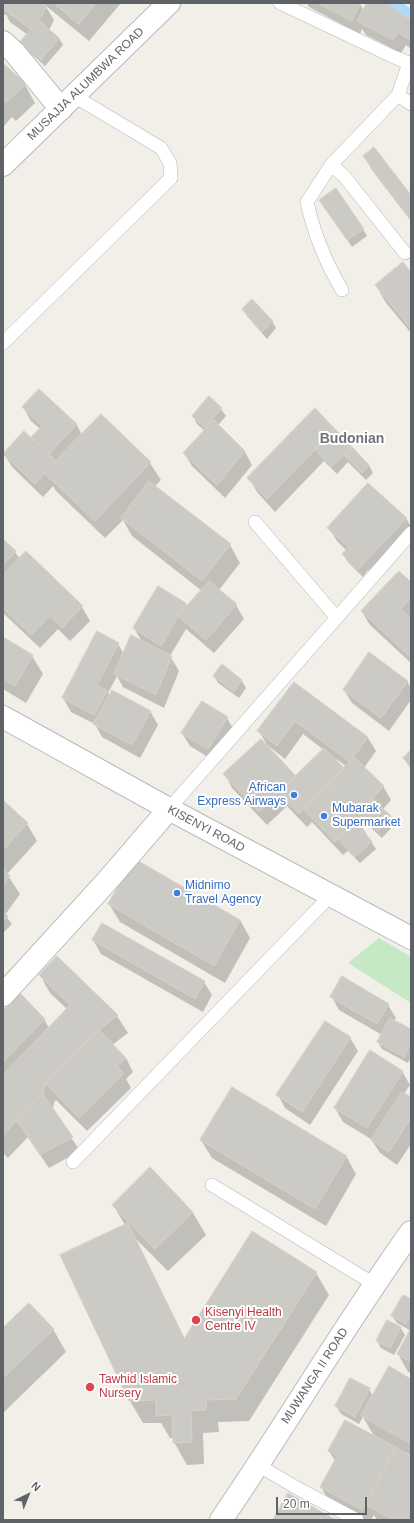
<!DOCTYPE html>
<html>
<head>
<meta charset="utf-8">
<style>
  body { margin:0 }
  #map { position:relative; width:414px; height:1523px; overflow:hidden; background:#f1efe8; font-family:Arial,sans-serif }
  canvas { display:block }
  .frame { position:absolute; inset:0; border:4px solid #5f6368; pointer-events:none }
  .north { position:absolute; left:8px; top:1475px; width:40px; height:40px; -webkit-text-stroke:3px #fff; paint-order:stroke; rotate:43deg; font-size:11px; font-weight:700; line-height:16px; text-align:center; color:#5f6368 }
  .north::after { content:''; display:block; margin:auto; width:14px; height:18px; background:#5f6368; clip-path:polygon(50% 0,100% 100%,50% 72%,0 100%) }
  .scale { position:absolute; left:276px; top:1497px; width:91px; height:18px; box-sizing:border-box; border:2px solid #5f6368; border-top:0; padding-left:5px; font-size:12px; line-height:14px; white-space:nowrap; color:#5f6368; -webkit-text-stroke:3px #fff; paint-order:stroke }
</style>
</head>
<body>
<div id="map">
<canvas width="414" height="1523"></canvas>
<div class="frame"></div>
<div class="north">N</div>
<div class="scale">20 m</div>
</div>
<script>
const c = document.querySelector('canvas').getContext('2d');
c.lineJoin = 'round';
function fillPath(path, color) { c.fillStyle = color; c.fill(path, 'evenodd'); }
function strokePath(path, color, width, dash) { c.strokeStyle = color; c.lineWidth = width; c.lineCap = dash ? 'butt' : 'round'; c.setLineDash(dash || []); c.stroke(path); }
function label(font, color, halo, rows, align = 'center') {
  c.font = font + ' Arial,sans-serif'; c.lineWidth = 4; c.setLineDash([]); c.textBaseline = 'middle'; c.strokeStyle = halo; c.fillStyle = color; for (const [text, x, y, turn = 0] of rows) {
    c.save(); c.translate(x, y); c.rotate((+turn || 0) * Math.PI / 180); c.textAlign = isNaN(turn) ? turn : align; if (halo) c.strokeText(text, 0, 0); c.fillText(text, 0, 0); c.restore();
  }
}
const green = new Path2D(`
  M379,938L411,957V1003L348,963Z`);
const shadow = new Path2D(`
  M3,3H40L44,5L43,3H121L89,41L45,5L54,20L49,30L59,38L63,45L45,66L26,49L22,42L28,35L10,22L6,14L3,16Z
  M307,3H357L360,4L364,11L368,3H385L411,21V49L406,45L401,53L366,35L362,29L360,34L309,7Z
  M3,65L25,85L35,103L16,121L12,117L3,127Z
  M364,156L411,197V221L372,170Z
  M320,200L363,229L367,236L352,247Z
  M411,274V333L386,303L376,285Z
  M243,309L272,321L276,328L267,339L247,316Z
  M40,390L77,425L82,435L150,463L161,480L155,486L230,545L240,563L219,590L236,605L244,619L214,653L186,629L170,656L179,671L164,708L123,687L117,676L108,693L109,696L150,711L158,725L140,758L102,737L95,724L71,712L63,698L118,644L124,654L142,642L134,628L186,604L187,607L202,591L132,536L123,520L105,538L56,491L53,486L43,497L12,467L4,454L31,439L40,429L31,421L23,407Z
  M209,398L221,409L226,416L218,425L245,452L252,465L225,498L192,466L184,453L205,431L197,424L193,416Z
  M315,410L369,465L373,473L366,480L348,462L337,474L324,461L275,512L257,492L249,478Z
  M406,518L411,527V535L374,575L368,570L363,577L348,562L343,555L347,551L337,541L329,528Z
  M3,540L15,552L20,559L82,607L90,621L70,641L58,629L40,648L3,613Z
  M411,583V663L370,625L362,612Z
  M3,638L32,656L43,674L26,703L3,689Z
  M214,676L242,681L246,688L239,698L218,683Z
  M407,681L411,688V700L389,731L352,703L344,690Z
  M294,683L368,738L376,751L364,768L383,786L391,800L383,809L391,816L395,824L382,838L368,825L366,827L356,818L376,849L360,863L348,851L343,855L312,822L307,827L287,806L267,825L232,788L225,774L296,777L324,750L303,734L285,759L267,745L259,731ZM332,756L347,767L344,770L332,757Z
  M227,718L235,732L216,762L190,746L182,733Z
  M411,752V769L404,759Z
  M3,801L27,824L37,841L7,874L20,894L5,915L12,924L3,933Z
  M109,904L240,920L250,938L225,983L120,922Z
  M93,940L204,982L212,995L203,1012L101,954Z
  M57,958L117,1016L128,1033L112,1045L126,1058L133,1072L126,1079L131,1088L87,1131L56,1100L54,1102L53,1110L80,1151L49,1168L28,1137L8,1158L3,1153V1012L44,1019L49,1028L67,1009L50,993L40,975Z
  M332,997L388,1005L396,1018L394,1022L411,1031V1058L408,1063L382,1049L378,1042L382,1035L339,1010Z
  M350,1038L358,1051L310,1125L285,1108L278,1095Z
  M402,1071L410,1085L404,1094L411,1099V1144L397,1165L380,1153L371,1139L343,1122L335,1108Z
  M201,1140L346,1156L356,1174L326,1226L212,1158Z
  M150,1169L193,1213L206,1235L168,1271L136,1239L185,1339L316,1273L329,1295L249,1421L218,1422L219,1432L203,1433L204,1464L187,1465L174,1442V1438H170L161,1423H143L130,1401L125,1225L113,1205Z
  M411,1300V1373L408,1372L398,1354L411,1331L397,1323L392,1316Z
  M387,1321L401,1328L405,1335L394,1355L381,1348L377,1341Z
  M3,1329H53L66,1352L3,1413Z
  M411,1380V1456L405,1452L404,1454L411,1458V1520H377L374,1515L371,1520H365L329,1501L321,1487L335,1461L329,1451L374,1436L363,1417L359,1424L341,1414L336,1406L369,1389L373,1396Z`);
const stream = new Path2D(`
  M394,3L411,14`);
const building = new Path2D(`
  M4,3H42L47,6L39,20L30,29L3,9Z
  M54,3H96L79,24Z
  M318,3H359L360,4L352,21Z
  M367,3H387L411,20V41L398,32L393,40L357,21Z
  M39,20L59,38L41,60L20,42Z
  M3,63L26,84L5,103L3,102Z
  M374,147L411,195V219L363,156Z
  M336,188L364,229L347,240L319,200Z
  M403,262L411,272V329L375,285Z
  M252,299L273,321L262,332L242,309Z
  M39,389L77,424L49,454L31,437L42,426L22,407Z
  M209,396L222,408L205,428L192,416Z
  M315,408L335,429L267,499L247,478Z
  M101,414L151,462L95,521L44,473Z
  M214,420L245,451L217,485L183,453Z
  M335,429L352,447L332,467L315,450Z
  M24,431L56,461L35,484L3,454Z
  M352,447L369,465L362,473L344,455Z
  M149,481L231,544L202,581L121,518Z
  M368,483L407,518L365,562L327,528Z
  M3,539L16,551L3,565Z
  M349,547L365,562L358,570L342,554Z
  M26,551L83,606L62,628L50,616L31,635L3,608V575Z
  M399,571L411,582V598L401,609L411,618V658L361,611Z
  M209,581L237,604L206,640L178,616Z
  M158,586L186,603L161,646L133,628Z
  M97,631L119,643L97,685L107,691L94,715L62,698Z
  M131,635L172,656L156,695L114,674Z
  M3,637L33,655L15,686L3,678Z
  M369,652L408,681L381,718L343,690Z
  M222,664L242,680L234,692L213,676Z
  M294,682L368,737L350,762L295,721L277,746L257,731Z
  M112,690L151,711L132,745L93,724Z
  M202,701L228,717L208,749L181,733Z
  M261,739L296,776L259,812L223,774Z
  M324,748L344,768L299,814L278,793Z
  M411,750V767L403,758Z
  M354,757L384,786L358,814L327,785Z
  M327,785L359,820L335,842L303,809Z
  M372,798L391,816L378,831L358,814Z
  M3,800L28,823L3,850Z
  M355,823L372,841L355,857L338,839Z
  M135,859L240,920L214,966L108,904Z
  M3,869L10,876L3,886Z
  M3,911L8,916L3,922Z
  M102,923L205,981L195,999L92,940Z
  M57,956L118,1015L99,1030L45,1083L43,1094L3,1135V1075L70,1005L39,975Z
  M342,976L389,1004L377,1024L330,997Z
  M20,993L45,1019L3,1062V1010Z
  M390,1018L411,1029V1043L404,1057L377,1042Z
  M325,1021L351,1037L302,1112L276,1095Z
  M99,1030L126,1058L117,1066L124,1073L79,1118L45,1083Z
  M370,1050L403,1071L367,1128L334,1108Z
  M232,1087L347,1156L315,1209L200,1140Z
  M402,1092L411,1097V1118L389,1152L371,1140Z
  M43,1094L73,1137L40,1155L17,1121Z
  M150,1167L193,1212L155,1249L112,1205Z
  M128,1223L184,1339L252,1231L317,1272L236,1399L206,1400V1410L191,1411L192,1442L173,1443L172,1415L156,1416V1400L129,1401L60,1255Z
  M403,1295L411,1299V1313L406,1324L391,1316Z
  M29,1303L54,1329L3,1378V1328Z
  M387,1320L401,1327L390,1348L376,1341Z
  M411,1328V1362L397,1354Z
  M389,1366L411,1379V1401L408,1407L411,1408V1444L361,1416Z
  M350,1378L370,1388L355,1417L335,1406Z
  M345,1420L396,1447L362,1510L320,1487L337,1456L328,1451Z
  M396,1447L411,1457V1520H392L367,1505Z
  M288,1493L336,1520H273Z`);
const lane = new Path2D(`
  M280,3L394,57L409,63L398,95L411,104
  M398,95L331,165L344,176L405,253
  M331,165L307,202C314,235 325,261 342,290
  M3,343L171,178L170,163L161,148L74,96
  M255,522L337,618
  M169,809L411,533
  M73,1162L331,895
  M212,1185L374,1284
  M258,1465L297,1488L357,1520`);
const street = new Path2D(`
  M3,42L15,53L61,109
  M3,165L169,3
  M3,995L108,880L169,809`);
const secondary = new Path2D(`
  M3,717L169,809L411,938
  M221,1520C286,1425 344,1326 411,1232`);
const markers = [
  [294,795,4,"#3f7fe0"],
  [324,816,4,"#3f7fe0"],
  [177,893,4,"#3f7fe0"],
  [196,1320,5,"#e0444e"],
  [90,1387,5,"#e0444e"]
];
const streetNames = [
  ["MUSAJJA ALUMBWA ROAD",86,84,-44],
  ["KISENYI ROAD",206,829,28],
  ["MUWANGA II ROAD",315,1376,-57]
];
const shopNames = [
  ["African",286,788,"right"],
  ["Express Airways",286,802,"right"],
  ["Mubarak",332,809],
  ["Supermarket",332,823],
  ["Midnimo",185,886],
  ["Travel Agency",185,900]
];
const healthNames = [
  ["Kisenyi Health",205,1313],
  ["Centre IV",205,1327],
  ["Tawhid Islamic",99,1380],
  ["Nursery",99,1394]
];
const quarterNames = [
  ["Budonian",352,439]
];
fillPath(green, '#c5e8c5');
fillPath(shadow, '#0003');
strokePath(stream, '#aadaff', 9);
fillPath(building, '#cccac5');
strokePath(building, '#d6d1c6', 1);
strokePath(lane, '#b5b8bc', 14);
strokePath(street, '#b5b8bc', 24);
strokePath(secondary, '#b6babf', 24);
strokePath(lane, '#fff', 13);
strokePath(street, '#fff', 22);
strokePath(secondary, '#fff', 22);
for (const [x, y, r, color] of markers) { const dot = new Path2D(); dot.arc(x, y, r, 0, 2 * Math.PI); c.fillStyle = color; c.fill(dot); strokePath(dot, '#fff', 1.5); }
label('12px', '#5f6368', '#fff', streetNames);
label('12px', '#366cbe', '#fff', shopNames, 'left');
label('12px', '#be3a42', '#fff', healthNames, 'left');
label('bold 14px', '#70757a', '#fff', quarterNames);
</script>
</body>
</html>
